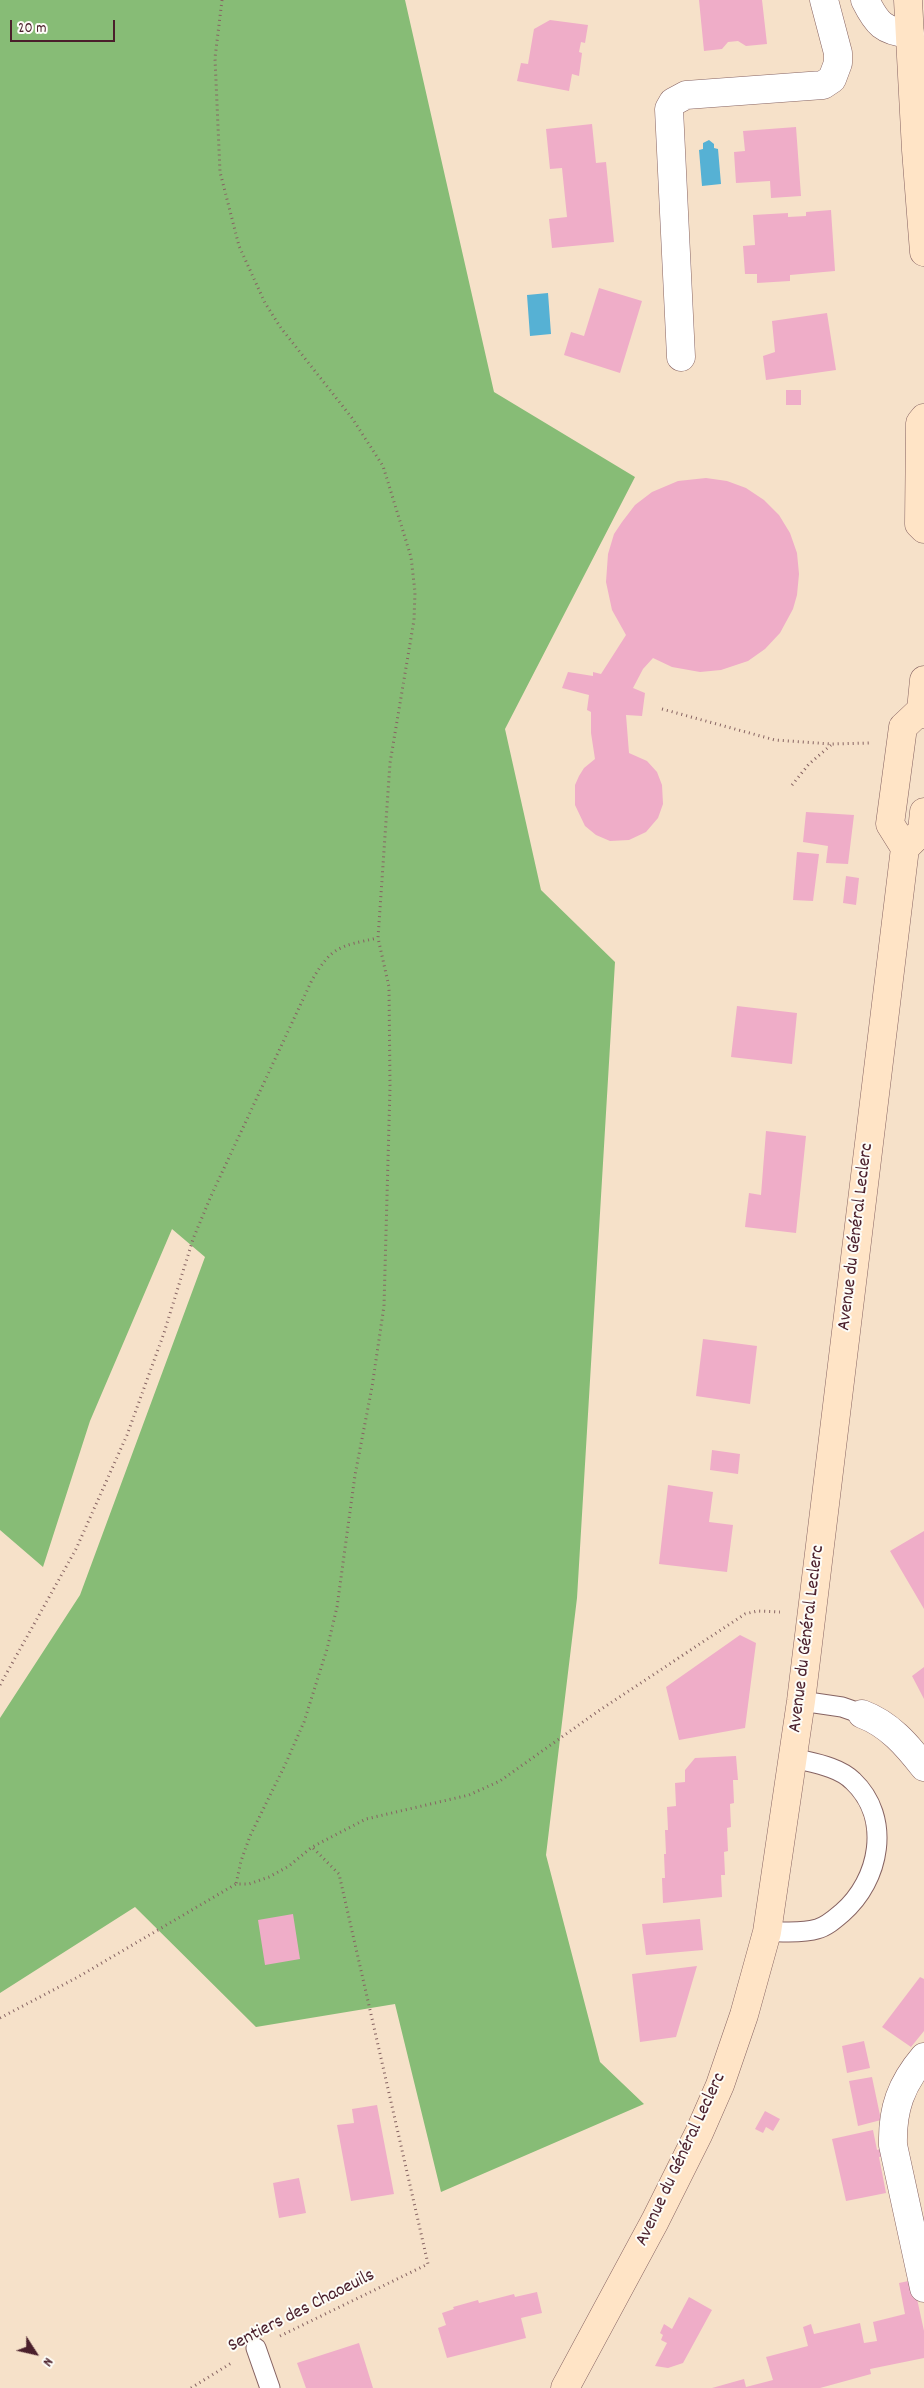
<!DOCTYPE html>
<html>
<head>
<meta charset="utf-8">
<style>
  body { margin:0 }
  #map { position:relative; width:924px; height:2388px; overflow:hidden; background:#f6e1c9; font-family:Dekko,sans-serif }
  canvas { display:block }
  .north { position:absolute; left:10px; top:2328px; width:50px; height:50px; -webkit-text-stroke:4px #fdfcf7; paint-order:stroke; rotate:125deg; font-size:14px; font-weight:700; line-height:20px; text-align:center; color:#4a1f2b }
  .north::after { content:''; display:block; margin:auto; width:18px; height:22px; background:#4a1f2b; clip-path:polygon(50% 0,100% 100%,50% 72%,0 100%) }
  .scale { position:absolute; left:10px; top:20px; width:105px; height:22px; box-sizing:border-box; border:2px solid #4a1f2b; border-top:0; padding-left:6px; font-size:15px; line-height:18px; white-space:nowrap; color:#4a1f2b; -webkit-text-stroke:4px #fdfcf7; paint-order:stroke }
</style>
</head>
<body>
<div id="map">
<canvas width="924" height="2388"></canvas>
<div class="north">N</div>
<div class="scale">20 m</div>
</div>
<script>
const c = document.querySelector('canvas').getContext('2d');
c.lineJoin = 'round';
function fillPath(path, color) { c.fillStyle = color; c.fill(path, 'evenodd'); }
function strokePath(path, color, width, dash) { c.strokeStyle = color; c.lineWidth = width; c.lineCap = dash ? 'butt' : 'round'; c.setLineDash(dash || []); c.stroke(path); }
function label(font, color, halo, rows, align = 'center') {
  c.font = font + ' Dekko,sans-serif'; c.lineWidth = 4; c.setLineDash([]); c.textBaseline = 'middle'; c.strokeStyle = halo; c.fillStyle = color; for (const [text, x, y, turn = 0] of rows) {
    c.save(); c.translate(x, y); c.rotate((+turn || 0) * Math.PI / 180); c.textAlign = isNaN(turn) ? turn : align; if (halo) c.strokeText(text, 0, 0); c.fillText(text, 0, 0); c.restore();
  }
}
const forest = new Path2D(`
  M0,0H405L494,392L635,477L505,729L541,890L615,962L577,1598L546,1855L600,2062L644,2104L441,2192L395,2004L256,2027L135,1907L0,1993V1718L80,1595L205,1257L172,1229L90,1421L43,1567L0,1530Z`);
const water = new Path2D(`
  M709,140L714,144V148L718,149L721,184L702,186L699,150L703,149V143Z
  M548,293L551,334L530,336L527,295Z`);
const building = new Path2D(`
  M699,0H762L767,44L746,46L738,41L728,42L722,49L704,51Z
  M550,20L588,25L585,43L581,42L579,52L582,53L579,76L572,74L569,91L517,81L521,63L528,64L534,29Z
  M592,124L596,163L606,162L614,242L552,248L549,219L567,217L562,168L550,169L546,129Z
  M796,127L801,196L771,198L770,181L736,183L734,152L745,151L743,131Z
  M831,210L835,271L790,275V281L757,283V274H745L743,246L755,245L753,215L788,213V217L806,216V212Z
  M599,288L642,301L620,373L564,355L571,332L584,336Z
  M827,313L836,370L766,380L763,356L775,352L772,321Z
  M786,390H801V405H786Z
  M706,478L727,481L746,488L764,500L779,515L790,533L797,553L799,574L797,595L793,609L780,633L765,649L748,661L721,670L700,672L672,667L653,658L643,669L633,688L645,693L642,716L626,715L629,753L647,761L657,772L662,785L663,804L658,818L646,832L629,840L610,841L596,835L585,826L575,805V785L579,776L584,768L595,759L591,733V712L587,710L589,695L562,688L568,672L593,676V672L601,674L626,635L612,610L606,582L608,554L614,534L622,522L635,505L652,492L678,481Z
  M806,812L854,815L848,864L826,863L828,846L803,842Z
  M797,852L819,854L813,901L793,900Z
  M846,876L859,878L856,905L843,903Z
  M737,1006L797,1013L792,1064L731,1057Z
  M766,1131L806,1136L796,1233L745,1227L749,1193L761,1195Z
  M703,1339L757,1346L750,1404L696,1396Z
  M712,1450L740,1454L738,1474L710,1470Z
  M668,1485L713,1492L709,1522L733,1525L727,1572L659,1564Z
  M924,1531V1609L890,1551Z
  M740,1635L756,1643L745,1728L679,1740L666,1687Z
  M924,1667V1699L912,1676Z
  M736,1756L738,1780H733L734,1803L730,1804L731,1827L727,1828L728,1851L724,1852L725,1875H721L722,1897L663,1903L662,1878H665L664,1854H666L665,1830H668L667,1807L676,1806L675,1783L685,1782V1770L695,1758Z
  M293,1914L300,1959L265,1965L258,1920Z
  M700,1919L703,1950L646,1955L642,1924Z
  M697,1966L676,2037L640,2042L632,1974Z
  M920,1977L924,1979V2031L911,2047L882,2027Z
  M864,2041L870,2068L847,2073L842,2046Z
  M872,2077L881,2120L858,2126L849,2081Z
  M377,2105L394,2194L351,2201L337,2125L354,2123L352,2109Z
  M765,2111L780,2119L773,2131L766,2127L763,2133L755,2129Z
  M873,2130L877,2150L882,2148L884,2156L879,2157L886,2193L846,2201L832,2139Z
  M299,2178L306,2213L279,2218L273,2183Z
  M913,2280L924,2331V2358L870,2369L871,2374L820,2388H712L744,2379L746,2387L773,2380L766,2357L808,2346L803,2327L811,2324L814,2334L860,2323L864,2343L877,2341L873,2322L905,2314L899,2283Z
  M537,2292L542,2313L521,2318L526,2338L447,2358L438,2328L446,2325L442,2313L454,2309L453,2307L478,2300L479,2303L514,2294L515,2297Z
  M689,2297L712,2310L683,2363L668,2368L655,2366L667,2343L661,2340L663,2335L660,2333L664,2324L672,2329Z
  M359,2343L373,2388H306L297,2363Z`);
const path = new Path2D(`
  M222,0L215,58L220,172L239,246L265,303L281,328L352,418L383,466L411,557L415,592L414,620L390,763L378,938L389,987L390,1087L384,1306L372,1387L355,1475L337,1607L327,1649L304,1722L285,1765L250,1836L241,1861L236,1884
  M662,709L775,740L831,744L870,743
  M792,785L809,764L831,745
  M0,1685L76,1549L127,1435L164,1333L193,1239L211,1196L312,980C332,946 340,946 378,938
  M0,2018L78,1977L236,1884H249L269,1877L289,1866L312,1847L366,1819L469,1795L500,1781L597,1712L745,1614L757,1611L780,1612
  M280,2336L428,2264L339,1874L312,1847
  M191,2388L233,2362`);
const service = new Path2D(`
  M801,1701L842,1707L862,1714
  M767,1932C782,1931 802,1934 817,1929C826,1927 835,1919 842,1913C880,1880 892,1818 853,1781C838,1766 812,1763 793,1758
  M256,2348L270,2388`);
const minor = new Path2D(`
  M865,0C877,24 883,31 910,34
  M681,357L669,109L673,102L686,95L823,85L832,79L838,63V53L824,0
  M862,1714C889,1724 907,1745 924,1767
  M924,2057C901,2084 892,2109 893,2145L924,2288`);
const secondary = new Path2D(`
  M908,0L916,150L924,252
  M924,418L920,423L919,524L924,529
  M924,680L921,710L924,714
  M905,848L890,824L903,727L921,710
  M565,2388L655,2221L699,2133L720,2085L744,2015L767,1932L801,1701L905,848L922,831L924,812`);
const streetNames = [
  ["Avenue du Général Leclerc",857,1237,-83],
  ["Avenue du Général Leclerc",808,1639,-83],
  ["Avenue du Général Leclerc",682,2160,-65],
  ["Sentiers des Chaoeuils",302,2312,-27]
];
fillPath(forest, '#87bc76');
fillPath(water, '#56b1d4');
fillPath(building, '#efadc8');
strokePath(service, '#866362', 21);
strokePath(minor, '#866362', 29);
strokePath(secondary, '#866362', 29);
strokePath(path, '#866362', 3, [1, 4]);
strokePath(service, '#fff', 19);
strokePath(minor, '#fff', 28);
strokePath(secondary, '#ffe4c6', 28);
label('19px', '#4a1f2b', '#fdfcf7', streetNames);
</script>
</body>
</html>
